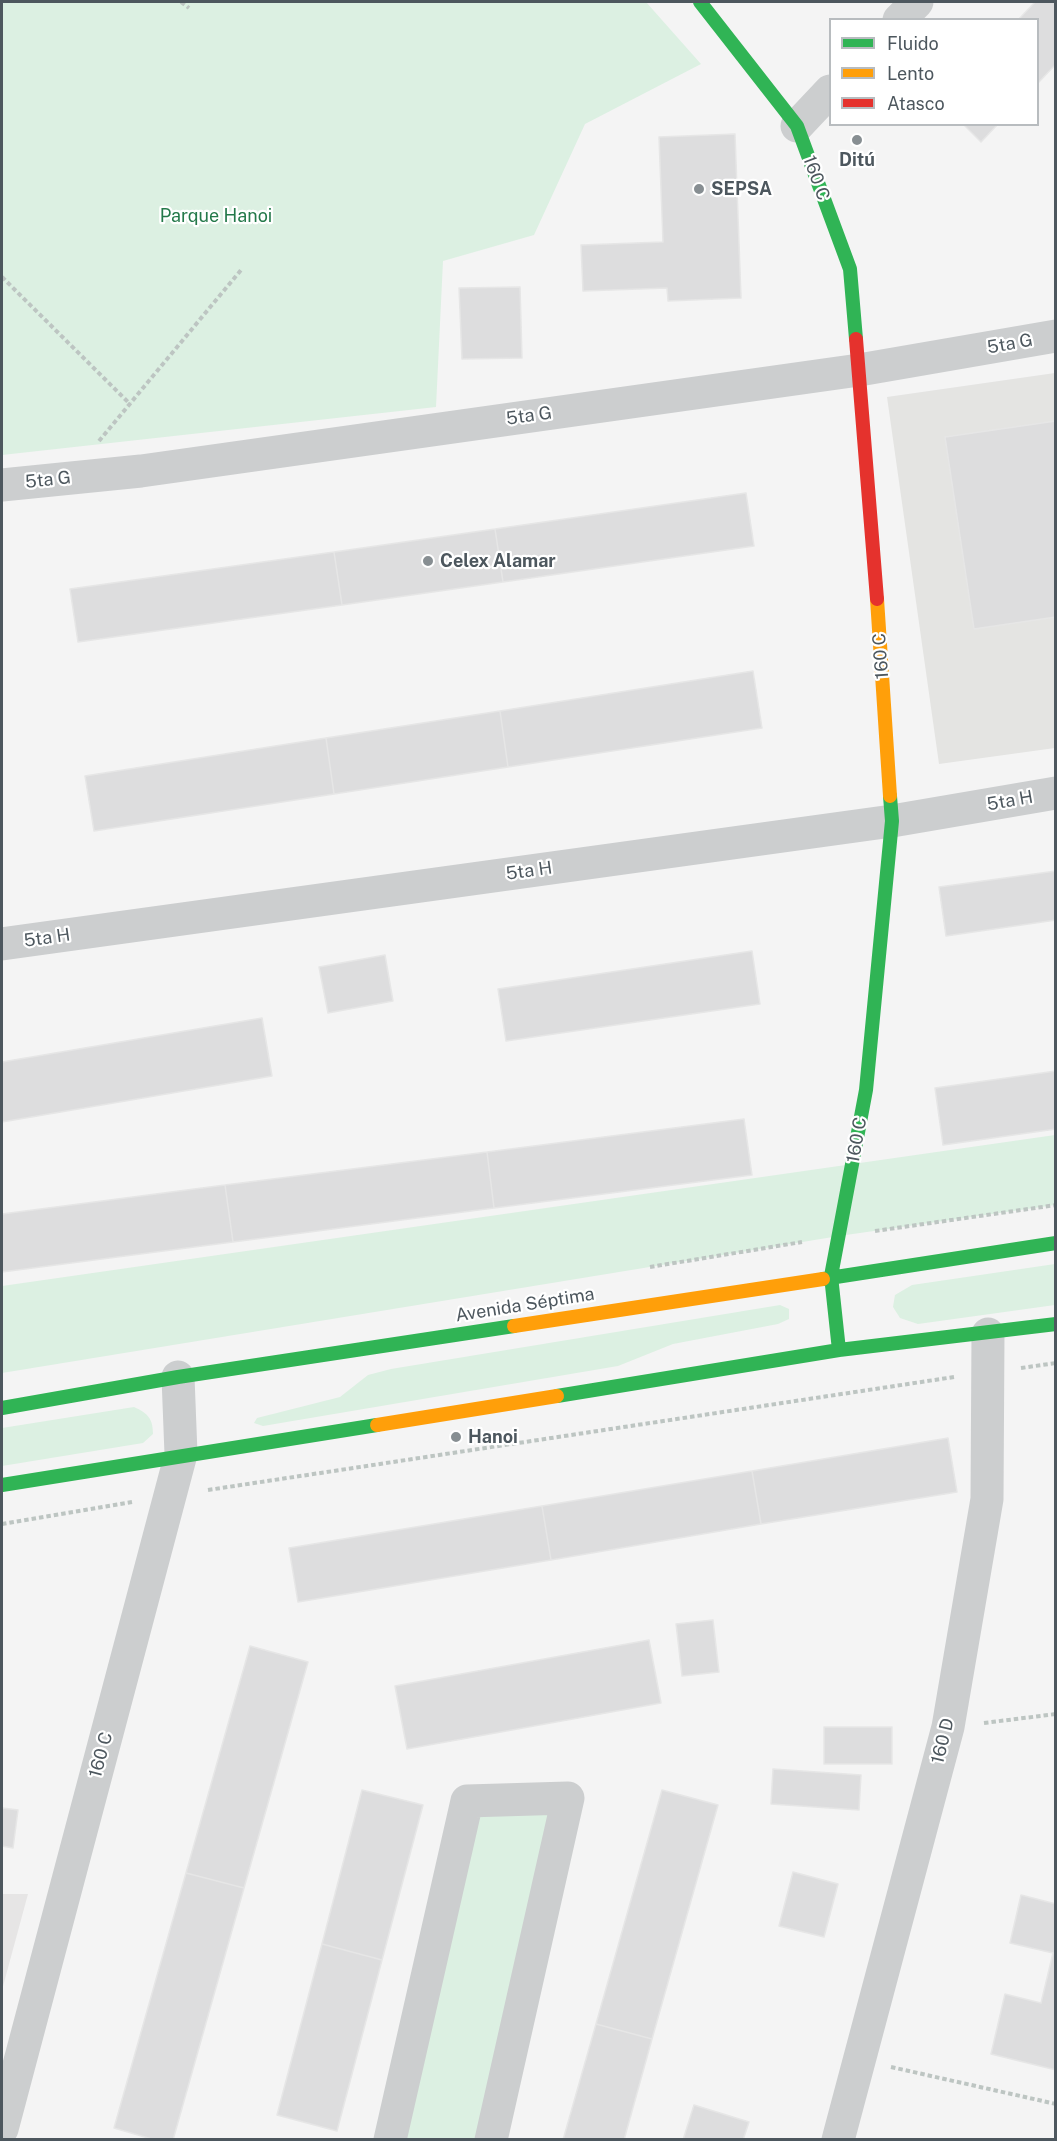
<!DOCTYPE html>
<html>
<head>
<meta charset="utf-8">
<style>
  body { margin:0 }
  #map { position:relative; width:1057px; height:2141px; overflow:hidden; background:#f4f4f4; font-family:"Public Sans",sans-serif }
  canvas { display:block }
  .frame { position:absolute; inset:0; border:3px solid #4d575e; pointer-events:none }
  .legend { position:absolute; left:829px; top:18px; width:210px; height:108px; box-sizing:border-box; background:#fff; border:2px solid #b8bcbf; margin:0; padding:8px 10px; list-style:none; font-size:18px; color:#4d575e }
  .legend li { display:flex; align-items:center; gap:12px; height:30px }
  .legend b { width:30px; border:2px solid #b8bcbf }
</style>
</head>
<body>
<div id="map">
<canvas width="1057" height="2141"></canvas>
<div class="frame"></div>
<ul class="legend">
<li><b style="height:8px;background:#30b455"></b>Fluido</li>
<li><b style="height:8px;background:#ff9f0a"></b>Lento</li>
<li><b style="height:8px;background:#e5322d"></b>Atasco</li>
</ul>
</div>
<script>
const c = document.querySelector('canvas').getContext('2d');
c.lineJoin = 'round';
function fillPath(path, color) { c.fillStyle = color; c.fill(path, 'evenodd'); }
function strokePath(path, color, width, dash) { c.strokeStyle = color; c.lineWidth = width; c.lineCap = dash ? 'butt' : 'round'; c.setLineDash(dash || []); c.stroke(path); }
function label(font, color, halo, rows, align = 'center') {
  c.font = font + ' "Public Sans",sans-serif'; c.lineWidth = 4.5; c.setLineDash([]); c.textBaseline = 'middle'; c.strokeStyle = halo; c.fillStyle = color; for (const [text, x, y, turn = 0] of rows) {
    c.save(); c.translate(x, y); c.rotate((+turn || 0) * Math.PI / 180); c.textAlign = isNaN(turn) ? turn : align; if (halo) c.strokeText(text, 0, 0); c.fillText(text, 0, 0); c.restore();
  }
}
const commercial = new Path2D(`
  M1055,373V748L939,764L887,397Z`);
const education = new Path2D(`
  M2,1894H28L2,1990Z`);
const green = new Path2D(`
  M2,2H646L701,64L585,124L534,235L443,261L436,407L2,455Z
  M1055,1135V1205L839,1236L2,1373V1286Z
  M1055,1264V1305L918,1324L900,1318L893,1307L895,1295L912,1285Z
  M780,1305L789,1309V1319L778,1324L673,1344L618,1366L263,1426L254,1423L257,1418L340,1397L368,1375L391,1369Z
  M134,1407C148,1413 153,1419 153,1434L143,1443L2,1466V1428Z
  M568,1798L491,2139L390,2140L467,1801Z`);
const building = new Path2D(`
  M1035,2H1056V64L1038,83V20H1018Z
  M963,124H998L981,142Z
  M735,134L741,298L668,301L667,288L583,291L581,245L663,242L659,137Z
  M520,287L522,358L462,359L459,288Z
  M1056,421V617L974,629L945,437Z
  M746,493L754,546L503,582L495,529Z
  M495,529L503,582L342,605L334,552Z
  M334,552L342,605L78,642L70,589Z
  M753,671L762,728L508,767L500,711Z
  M500,711L508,767L334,794L326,738Z
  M326,738L334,794L94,831L85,776Z
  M1056,871V920L946,936L939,887Z
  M752,951L760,1004L506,1041L498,989Z
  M385,955L393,1001L328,1013L319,967Z
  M262,1018L272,1076L2,1122V1062Z
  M1056,1071V1129L943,1145L935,1088Z
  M744,1119L752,1175L494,1208L487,1152Z
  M487,1152L494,1208L233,1242L225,1185Z
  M225,1185L233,1242L2,1272V1214Z
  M948,1438L957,1492L761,1524L752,1471Z
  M752,1471L761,1524L551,1560L542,1506Z
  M542,1506L551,1560L298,1602L289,1548Z
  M713,1620L719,1672L682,1676L676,1624Z
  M649,1640L661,1703L407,1749L395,1686Z
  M250,1646L308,1662L244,1888L186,1873Z
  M824,1727H892V1764H824Z
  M773,1769L861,1775L859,1810L771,1804Z
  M362,1790L423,1805L382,1960L322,1944Z
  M662,1790L718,1805L652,2039L596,2024Z
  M2,1808L18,1810L13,1848L2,1846Z
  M793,1872L838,1884L824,1937L779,1926Z
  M186,1873L244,1888L173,2140H155L114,2128Z
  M1021,1895L1056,1904V2070L991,2054L1005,1994L1041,2003L1053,1953L1010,1943Z
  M322,1944L382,1960L337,2131L277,2115Z
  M596,2024L652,2039L624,2140H563Z
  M694,2105L749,2122L743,2140H683Z`);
const path = new Path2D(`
  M181,2L189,8
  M2,277L130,404
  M99,441L241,270
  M875,1231L1056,1205
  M650,1267L802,1242
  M1021,1368L1056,1363
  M208,1490L954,1377
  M2,1524L132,1502
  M984,1723L1056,1714
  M891,2067L1056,2104`);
const street = new Path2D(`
  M899,20L917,2
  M797,126L830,91
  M2,485L141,471L859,370L1056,336
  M2,944L892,821L1056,793
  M2,2129L181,1454L178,1377
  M390,2140L467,1801L568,1798L491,2140
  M838,2140L948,1727L987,1499L988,1334`);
const fast = new Path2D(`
  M700,2L797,126L850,269L856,339
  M823,1279L1056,1243
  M839,1350L831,1276L866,1090L892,821L890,796
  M557,1396L839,1350L1056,1324
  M2,1408L178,1377L514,1326
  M2,1485L377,1425`);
const slow = new Path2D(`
  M877,599L890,796
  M514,1326L823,1279
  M377,1425L557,1396`);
const jam = new Path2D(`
  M856,339L877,599`);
const markers = [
  [857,140,6,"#878e92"],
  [699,189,6,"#878e92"],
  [428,561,6,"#878e92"],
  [456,1437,6,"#878e92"]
];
const poiNames = [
  ["Ditú",857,160,"center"],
  ["SEPSA",711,189],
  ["Celex Alamar",440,561],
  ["Hanoi",468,1437]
];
const streetNames = [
  ["160 C",816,178,70],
  ["5ta G",1010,344,-10],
  ["5ta G",529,416,-8],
  ["5ta G",48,480,-6],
  ["160 C",881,656,-94],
  ["5ta H",1010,801,-10],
  ["5ta H",529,871,-8],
  ["5ta H",47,938,-8],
  ["160 C",857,1140,-80],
  ["Avenida Séptima",525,1305,-9],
  ["160 D",943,1741,-76],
  ["160 C",101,1755,-75]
];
const parkNames = [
  ["Parque Hanoi",216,216]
];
fillPath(commercial, '#e4e4e2');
fillPath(education, '#e6e5e5');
fillPath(green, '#dcf0e2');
fillPath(building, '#ddddde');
strokePath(building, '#e6e6e6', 1.5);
strokePath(path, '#bdc5c2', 4, [4.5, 3]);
strokePath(street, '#cccecf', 33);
strokePath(fast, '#30b455', 14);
strokePath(slow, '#ff9f0a', 14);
strokePath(jam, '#e5322d', 14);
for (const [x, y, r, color] of markers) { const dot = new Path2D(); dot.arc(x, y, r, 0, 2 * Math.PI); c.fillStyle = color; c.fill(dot); strokePath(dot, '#fff', 2); }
label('bold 18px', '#4d575e', '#fff', poiNames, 'left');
label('18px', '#4d575e', '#fff', streetNames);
label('18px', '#24794a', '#fff', parkNames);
</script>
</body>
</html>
